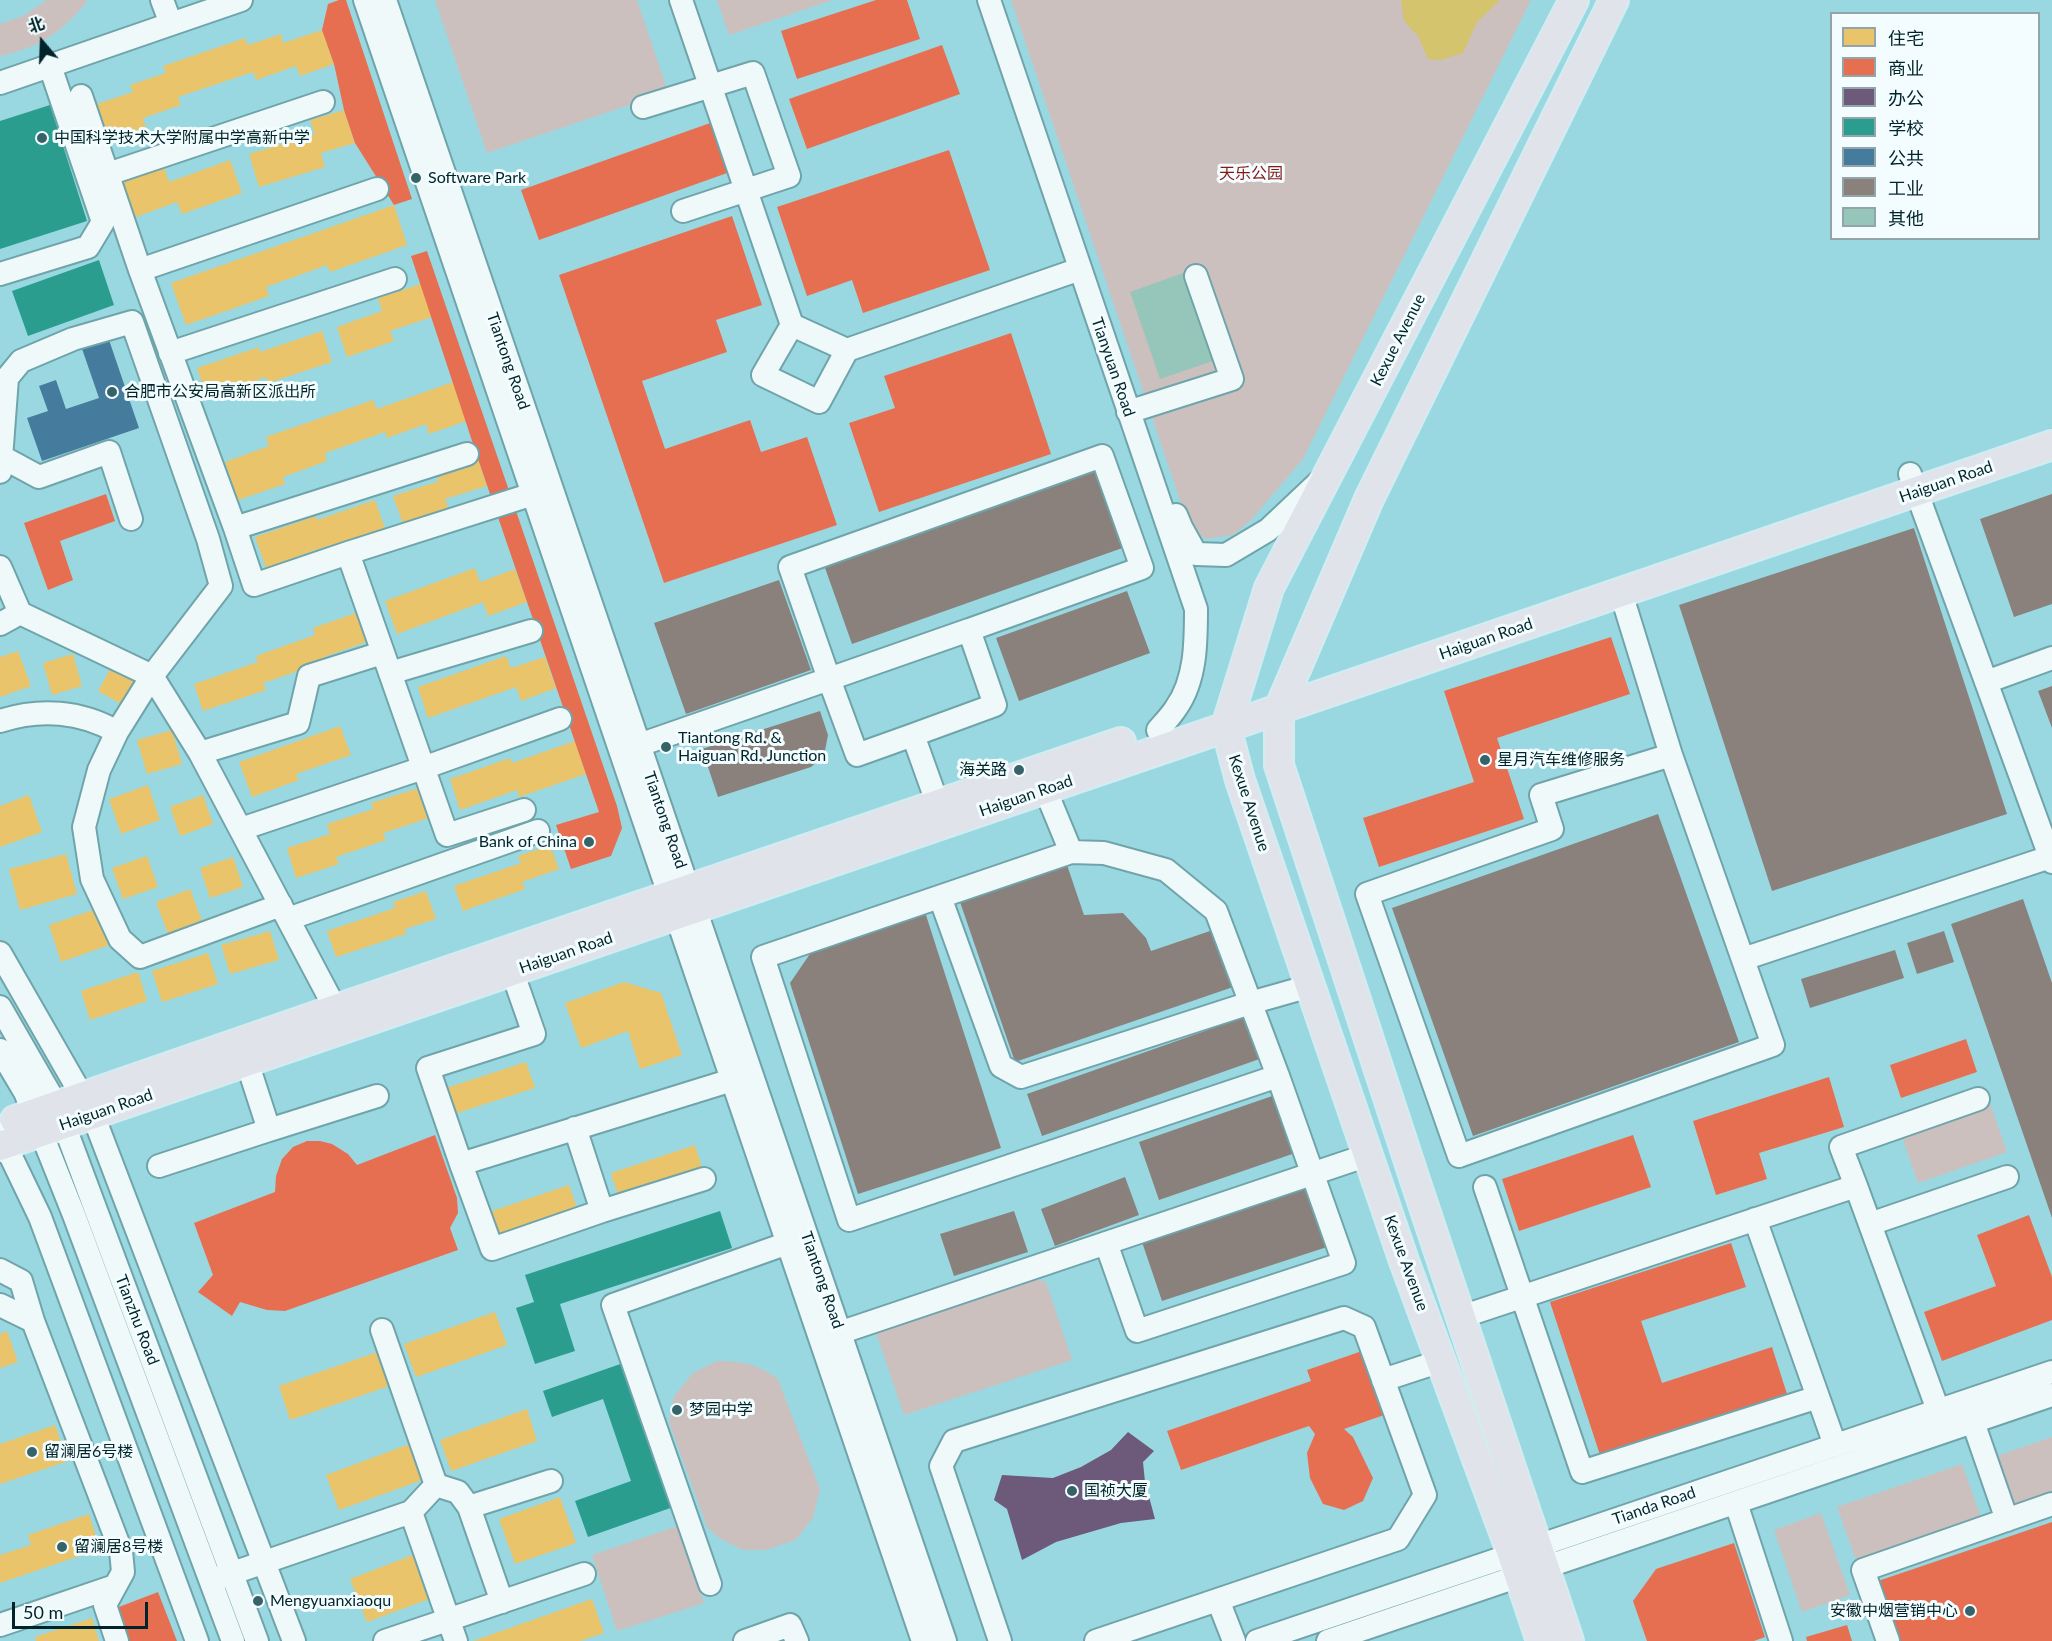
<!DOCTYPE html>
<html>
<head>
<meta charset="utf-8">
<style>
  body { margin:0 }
  #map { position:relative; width:2052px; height:1641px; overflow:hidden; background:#9ad8e1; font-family:Lato,"Noto Sans SC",sans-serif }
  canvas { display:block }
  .legend { position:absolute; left:1830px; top:12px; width:210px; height:228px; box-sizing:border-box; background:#f3fdff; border:2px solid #92a6a9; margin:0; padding:8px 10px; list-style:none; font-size:18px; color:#002429 }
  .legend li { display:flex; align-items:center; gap:12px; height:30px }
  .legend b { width:30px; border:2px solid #92a6a9 }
  .north { position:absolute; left:12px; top:12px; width:60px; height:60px; -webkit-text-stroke:4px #f3fdff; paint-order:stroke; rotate:341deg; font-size:16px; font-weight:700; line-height:24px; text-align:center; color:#002429 }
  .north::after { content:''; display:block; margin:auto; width:21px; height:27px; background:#002429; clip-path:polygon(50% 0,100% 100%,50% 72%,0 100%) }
  .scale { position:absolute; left:12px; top:1602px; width:136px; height:27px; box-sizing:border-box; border:3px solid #002429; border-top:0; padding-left:8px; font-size:18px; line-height:21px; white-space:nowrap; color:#002429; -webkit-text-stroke:4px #f3fdff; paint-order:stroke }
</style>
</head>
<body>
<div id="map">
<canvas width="2052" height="1641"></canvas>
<ul class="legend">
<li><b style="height:16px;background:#e9c46a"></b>住宅</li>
<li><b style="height:16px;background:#e76f51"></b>商业</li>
<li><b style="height:16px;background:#6d597a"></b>办公</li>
<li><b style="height:16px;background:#2a9d8f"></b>学校</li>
<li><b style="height:16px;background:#457b9d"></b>公共</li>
<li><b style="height:16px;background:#8a817c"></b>工业</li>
<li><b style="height:16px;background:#96c5b9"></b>其他</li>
</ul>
<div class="north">北</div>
<div class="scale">50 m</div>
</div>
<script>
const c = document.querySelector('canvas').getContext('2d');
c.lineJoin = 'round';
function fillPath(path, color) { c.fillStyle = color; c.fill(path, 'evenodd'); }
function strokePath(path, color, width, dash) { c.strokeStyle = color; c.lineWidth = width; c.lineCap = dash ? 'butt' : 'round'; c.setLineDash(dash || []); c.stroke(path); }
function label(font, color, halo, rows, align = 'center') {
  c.font = font + ' Lato,"Noto Sans SC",sans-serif'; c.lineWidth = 6; c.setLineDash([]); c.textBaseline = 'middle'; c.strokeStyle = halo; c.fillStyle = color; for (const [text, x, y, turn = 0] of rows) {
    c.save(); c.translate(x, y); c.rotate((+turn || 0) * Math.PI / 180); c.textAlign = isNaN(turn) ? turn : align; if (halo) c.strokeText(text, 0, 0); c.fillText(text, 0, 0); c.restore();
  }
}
const green = new Path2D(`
  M47,0H88C64,31 39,48 0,56V24L23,16Z
  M435,0H637L668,92L487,153Z
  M717,0H833L729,35Z
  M1011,0H1531L1303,459L1251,520L1233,535L1205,539L1186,518Z
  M1990,1103L2007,1152L1918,1183L1901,1134Z
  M1032,1278L1046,1282L1072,1360L904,1415L875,1330Z
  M717,1361C743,1361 757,1364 778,1379L820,1489L813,1518L795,1540L766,1550H743L719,1538L707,1527L669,1422L674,1396L693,1373Z
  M2052,1437V1493L2014,1507L1997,1456Z
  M1962,1464L1982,1520L1857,1563L1837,1507Z
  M1821,1513L1850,1595L1802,1612L1774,1530Z
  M678,1526L704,1603L617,1631L592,1555Z`);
const water = new Path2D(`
  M1401,0H1500L1477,22L1463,53L1441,60L1428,59L1418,36L1404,21Z`);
const homes = new Path2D(`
  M322,30L334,64L300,76L296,66L256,80L253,72L178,97L181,105L143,118L146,127L106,141L94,105L133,92L130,85L166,73L163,66L245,38L248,45L281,34L283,43Z
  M344,110L355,143L321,153L325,167L259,187L249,154L315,134L310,120Z
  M230,160L242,193L182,214L177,202L133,218L120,182L164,167L169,182Z
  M394,205L407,245L330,272L327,265L266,287L269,296L186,325L171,283Z
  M421,284L432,317L390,331L394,341L347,357L337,327L382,311L378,298Z
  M322,331L332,362L268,383L266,377L207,397L197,368L259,347L260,352Z
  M453,382L466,421L429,434L426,424L387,438L385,432L325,453L327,461L283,477L285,484L238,500L225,462L269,446L266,437L373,400L377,409Z
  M477,456L487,486L445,499L450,512L404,527L393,496L439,481L435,470Z
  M375,500L387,534L327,555L324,547L266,568L255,537L316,516L317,520Z
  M475,568L480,582L515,569L527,602L488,616L483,602L397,634L385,601Z
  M356,613L366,642L324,657L325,662L263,683L266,690L203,711L194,684L258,662L256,656L315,635L313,628Z
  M18,651L31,686L0,697V657Z
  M73,654L82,686L52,695L43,663Z
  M506,656L511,668L545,657L556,688L521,701L516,687L428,718L418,687Z
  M111,668L138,682L125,706L98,691Z
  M340,726L351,755L296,774L299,780L252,797L239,762Z
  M172,730L182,764L147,774L137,740Z
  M575,741L586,774L519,797L517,790L460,810L450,779L510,758L512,763Z
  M148,785L160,820L121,834L109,799Z
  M422,787L432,817L383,833L386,840L336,857L339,864L296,878L287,848L330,834L327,824L373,809L371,803Z
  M29,795L42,832L0,847V806Z
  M203,795L213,824L180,836L170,807Z
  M550,845L559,869L522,882L525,889L463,911L454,886L521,863L518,856Z
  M66,854L77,894L20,910L9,869Z
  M147,856L158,887L123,899L112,868Z
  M233,857L243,887L210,898L200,868Z
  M190,889L202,921L168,934L156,902Z
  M426,891L436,919L405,929L406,934L336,957L327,931L395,908L393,902Z
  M96,909L109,945L61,962L49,925Z
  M270,931L279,960L230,974L221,945Z
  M208,953L218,984L162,1002L152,971Z
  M138,972L147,1001L90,1020L81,991Z
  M624,982L661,993L682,1055L640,1069L628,1031L581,1048L565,1003Z
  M526,1062L535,1088L451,1115L443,1089Z
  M695,1145L703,1171L619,1198L611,1173Z
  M569,1185L578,1211L494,1238L486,1213Z
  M495,1312L507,1345L416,1377L404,1344Z
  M7,1331L18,1362L0,1368V1334Z
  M386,1349L398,1383L290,1420L279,1386Z
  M527,1409L537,1441L451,1471L440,1440Z
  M55,1425L68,1461L0,1484V1444Z
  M412,1443L425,1479L339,1510L326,1475Z
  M560,1497L576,1543L515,1564L499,1519Z
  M89,1514L100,1549L0,1583V1555L31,1545L28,1535Z
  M423,1551L440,1595L367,1622L350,1579Z
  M592,1599L604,1633L580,1641H473Z
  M92,1618L99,1641H36L35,1637Z`);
const shops = new Path2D(`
  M339,0H346L412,199L394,205L355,143L344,110L334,64L322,30L328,4Z
  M876,0H907L920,39L797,79L781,31Z
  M942,45L960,94L807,149L789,99Z
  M713,122L730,172L539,240L521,190Z
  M949,150L990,270L863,313L852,280L807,296L777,207Z
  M732,216L762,305L716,320L727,352L642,381L665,449L750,420L761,452L807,437L837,525L664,583L559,275Z
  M427,251L617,806L622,828L611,856L571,869L556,825L599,812L477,456L411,256Z
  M1011,333L1051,454L879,512L849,423L895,408L884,376Z
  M106,494L115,521L60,541L73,580L48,590L24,523Z
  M1611,637L1630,694L1497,738L1524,819L1379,867L1363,818L1474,782L1444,691Z
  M1966,1039L1977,1072L1901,1098L1890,1065Z
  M1829,1077L1844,1127L1759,1153L1767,1179L1716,1195L1693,1121Z
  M435,1135L457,1198L458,1213L450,1228L458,1250L285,1311L267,1310L240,1302L232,1316L198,1292L213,1275L194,1223L275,1192L276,1176L282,1159L293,1147L307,1141H320L332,1144L348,1154L357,1165Z
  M1633,1135L1651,1187L1519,1231L1502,1179Z
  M2029,1215L2052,1277V1320L1942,1361L1924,1312L1996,1286L1977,1235Z
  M1731,1243L1746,1287L1641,1321L1662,1383L1772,1347L1787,1394L1600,1455L1550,1302Z
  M1365,1350L1387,1414L1344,1429L1353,1437L1373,1478L1363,1501L1344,1510L1323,1504L1310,1478L1307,1453L1315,1434L1309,1426L1181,1470L1167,1431L1311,1381L1307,1370Z
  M2052,1522V1641H1898L1878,1581Z
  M1734,1543L1765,1637L1754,1641H1647L1633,1601L1656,1569Z
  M158,1592L177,1641H123L111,1610Z
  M1847,1625L1852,1641H1807L1806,1637Z`);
const offices = new Path2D(`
  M1128,1432L1154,1451L1143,1462L1145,1482L1155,1519L1121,1523L1056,1542L1022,1560L1007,1509L994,1500L1002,1475L1053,1478L1081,1467L1111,1450Z`);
const schools = new Path2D(`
  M50,105L87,221L0,249V121Z
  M99,260L114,305L28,336L12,291Z
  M720,1211L732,1248L560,1304L575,1351L535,1364L516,1308L534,1302L525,1275Z
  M626,1362L676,1506L588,1537L575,1501L631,1481L603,1399L552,1417L543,1391Z`);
const public = new Path2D(`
  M107,334L139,428L42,461L27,418L48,411L39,386L56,380L66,409L99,398L80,343Z`);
const industry = new Path2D(`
  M1100,467L1128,546L852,644L824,565Z
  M2052,494V604L2014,617L1980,519Z
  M1914,528L2007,814L1772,891L1679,605Z
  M779,580L811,670L686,714L654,623Z
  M1127,591L1150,653L1019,701L996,638Z
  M2052,686V728L2038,691Z
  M820,711L828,735L824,756L811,767L718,797L702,749Z
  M1658,814L1739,1042L1473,1136L1392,908Z
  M1067,865L1084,915L1123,913L1146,938L1151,951L1213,930L1233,987L1015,1062L960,902Z
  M2023,899L2052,983V1218L1951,924Z
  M925,912L1001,1148L858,1194L790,983L814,948Z
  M1944,931L1954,962L1917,974L1907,943Z
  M1895,950L1904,978L1810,1008L1801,979Z
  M1250,1015L1265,1057L1042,1136L1027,1094Z
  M1278,1094L1298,1152L1159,1200L1139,1142Z
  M1125,1177L1139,1215L1055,1246L1041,1209Z
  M1307,1188L1327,1247L1162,1301L1142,1242Z
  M1014,1211L1028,1252L954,1276L940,1234Z`);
const building = new Path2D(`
  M1186,272L1216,360L1160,379L1130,292Z`);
const minor = new Path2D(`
  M365,0L923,1641
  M385,0L945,1641
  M681,0L792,325L847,350L819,402L763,375L792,325
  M989,0L1196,609C1196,642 1196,680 1176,708C1171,716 1164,723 1158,730
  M171,24L241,0
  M0,83L171,24L162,0
  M81,96L140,270L235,528L254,585L348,553L533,494
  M643,107L753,73L789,176L683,211
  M108,174L323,102
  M140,270L377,189
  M0,274L88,247L103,222L50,66
  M847,350L1080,269
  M170,353L395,279
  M1128,412L1232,379L1196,276
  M0,458L2,457L39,477L109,452L131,519
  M0,472L7,378L21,361L73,339L132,322L208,539L221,586L152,676L200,753L343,1023
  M1910,474L2052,862
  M1176,515L1181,527L1196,554L1226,555L1268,530L1320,481
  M235,528L467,454
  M348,553L447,835L524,810
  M0,567L20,613L152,676L117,732L99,770L84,827L92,879L120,939L140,957L281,905
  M1621,593L1671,755L1541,795L1552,829L1367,894L1459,1156L1773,1045L1671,755
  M0,624L20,613
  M390,673L531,631
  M1986,682L2052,658
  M0,721C40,708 81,711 117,732
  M913,735L995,705L969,630L829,679L790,567L1102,456L1142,568L969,630
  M639,745L829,679L857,755L913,735L938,805
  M200,753L298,723L309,676L382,653
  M1045,789L1071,852L763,957L849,1220L1278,1076L1216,911L1166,870L1104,853L1071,852
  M241,829L423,768L560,719
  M940,897L1001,1066L1021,1077L1250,1003L1310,986
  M288,919L538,831
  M0,953L93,1115L294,1641
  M1743,959L2050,857
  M512,971L534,1034L428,1068L461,1164L732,1080
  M0,1007L57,1106L257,1641
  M0,1050L25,1092L74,1215L233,1641
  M269,1130L377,1096
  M0,1134L40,1217L197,1641
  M461,1164L492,1249L602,1211L575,1128
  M159,1166L269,1130L247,1062
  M1856,1186L1841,1147L1978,1099
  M1485,1187L1582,1472L1818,1397L1835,1445
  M602,1211L704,1179
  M1755,1219L1818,1397
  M1870,1224L2007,1177
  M1106,1243L1137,1331L1344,1263L1278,1076
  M0,1270L21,1281L33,1321
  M0,1305L33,1321L121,1551L123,1572L105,1605L117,1641
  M1461,1317L1856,1186L1938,1410
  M382,1330L436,1485L411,1512L456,1641
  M827,1337L1368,1155
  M1383,1380L1441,1361
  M1973,1422L2007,1520
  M436,1485L458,1492L469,1507L502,1602
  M1736,1503L1781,1641
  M469,1507L551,1481
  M218,1578L411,1512
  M710,1584L613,1305L788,1243
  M1218,1600L1234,1641
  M0,1625L115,1586
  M385,1641L584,1574
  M745,1641L790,1625L797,1641
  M1000,1641L941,1466L954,1441L1344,1318L1364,1327L1425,1495L1398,1539L1096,1641
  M1257,1641L2052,1372
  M1328,1641L2052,1395
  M1888,1641L1863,1570L2052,1504`);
const major = new Path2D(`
  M15,1120L336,1009L1121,742
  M0,1146L2052,445
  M1541,1641L1512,1554L1404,1261L1240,780L1226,727L1269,588L1574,0
  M1569,1641L1417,1186L1279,765V709L1369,499L1614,0`);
const markers = [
  [42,138,6,"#366369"],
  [416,178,6,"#366369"],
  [112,392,6,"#366369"],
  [666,747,6,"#366369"],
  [1485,760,6,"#366369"],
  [1019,770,6,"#366369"],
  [589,842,6,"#366369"],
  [677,1410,6,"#366369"],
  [32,1452,6,"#366369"],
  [1072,1491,6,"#366369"],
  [62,1547,6,"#366369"],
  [258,1601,6,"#366369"],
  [1970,1611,6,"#366369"]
];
const poiNames = [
  ["中国科学技术大学附属中学高新中学",54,138],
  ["Software Park",428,178],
  ["合肥市公安局高新区派出所",124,392],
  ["Tiantong Rd. &",678,738],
  ["Haiguan Rd. Junction",678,756],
  ["星月汽车维修服务",1497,760],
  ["海关路",1007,770,"right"],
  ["Bank of China",577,842,"right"],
  ["梦园中学",689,1410],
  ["留澜居6号楼",44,1452],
  ["国祯大厦",1084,1491],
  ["留澜居8号楼",74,1547],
  ["Mengyuanxiaoqu",270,1601],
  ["安徽中烟营销中心",1958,1611,"right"]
];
const parkNames = [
  ["天乐公园",1251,174]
];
const streetNames = [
  ["Kexue Avenue",1398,340,-63],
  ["Tiantong Road",508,361,71],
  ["Tianyuan Road",1113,367,71],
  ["Haiguan Road",1946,482,-19],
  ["Haiguan Road",1486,639,-19],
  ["Haiguan Road",1026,796,-19],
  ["Kexue Avenue",1249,803,72],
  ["Tiantong Road",665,820,71],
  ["Haiguan Road",566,953,-19],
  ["Haiguan Road",106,1110,-19],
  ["Kexue Avenue",1406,1263,70],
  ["Tiantong Road",822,1280,71],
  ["Tianzhu Road",137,1320,69],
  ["Tianda Road",1654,1506,-19]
];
fillPath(green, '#ccc0be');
fillPath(water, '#d3c46d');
fillPath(homes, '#e9c46a');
fillPath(shops, '#e76f51');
fillPath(offices, '#6d597a');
fillPath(schools, '#2a9d8f');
fillPath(public, '#457b9d');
fillPath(industry, '#8a817c');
fillPath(building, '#96c5b9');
strokePath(minor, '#6fa4ab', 26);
strokePath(major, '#d2edf2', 32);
strokePath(minor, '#f0f9fa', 22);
strokePath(major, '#e1e3eb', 28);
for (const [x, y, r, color] of markers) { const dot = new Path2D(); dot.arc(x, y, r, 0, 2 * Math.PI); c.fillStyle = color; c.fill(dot); strokePath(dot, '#f3fdff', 2); }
label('16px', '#002429', '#f3fdff', poiNames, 'left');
label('16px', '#851916', '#f3fdff', parkNames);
label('16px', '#002429', '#f3fdff', streetNames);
</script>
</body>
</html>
